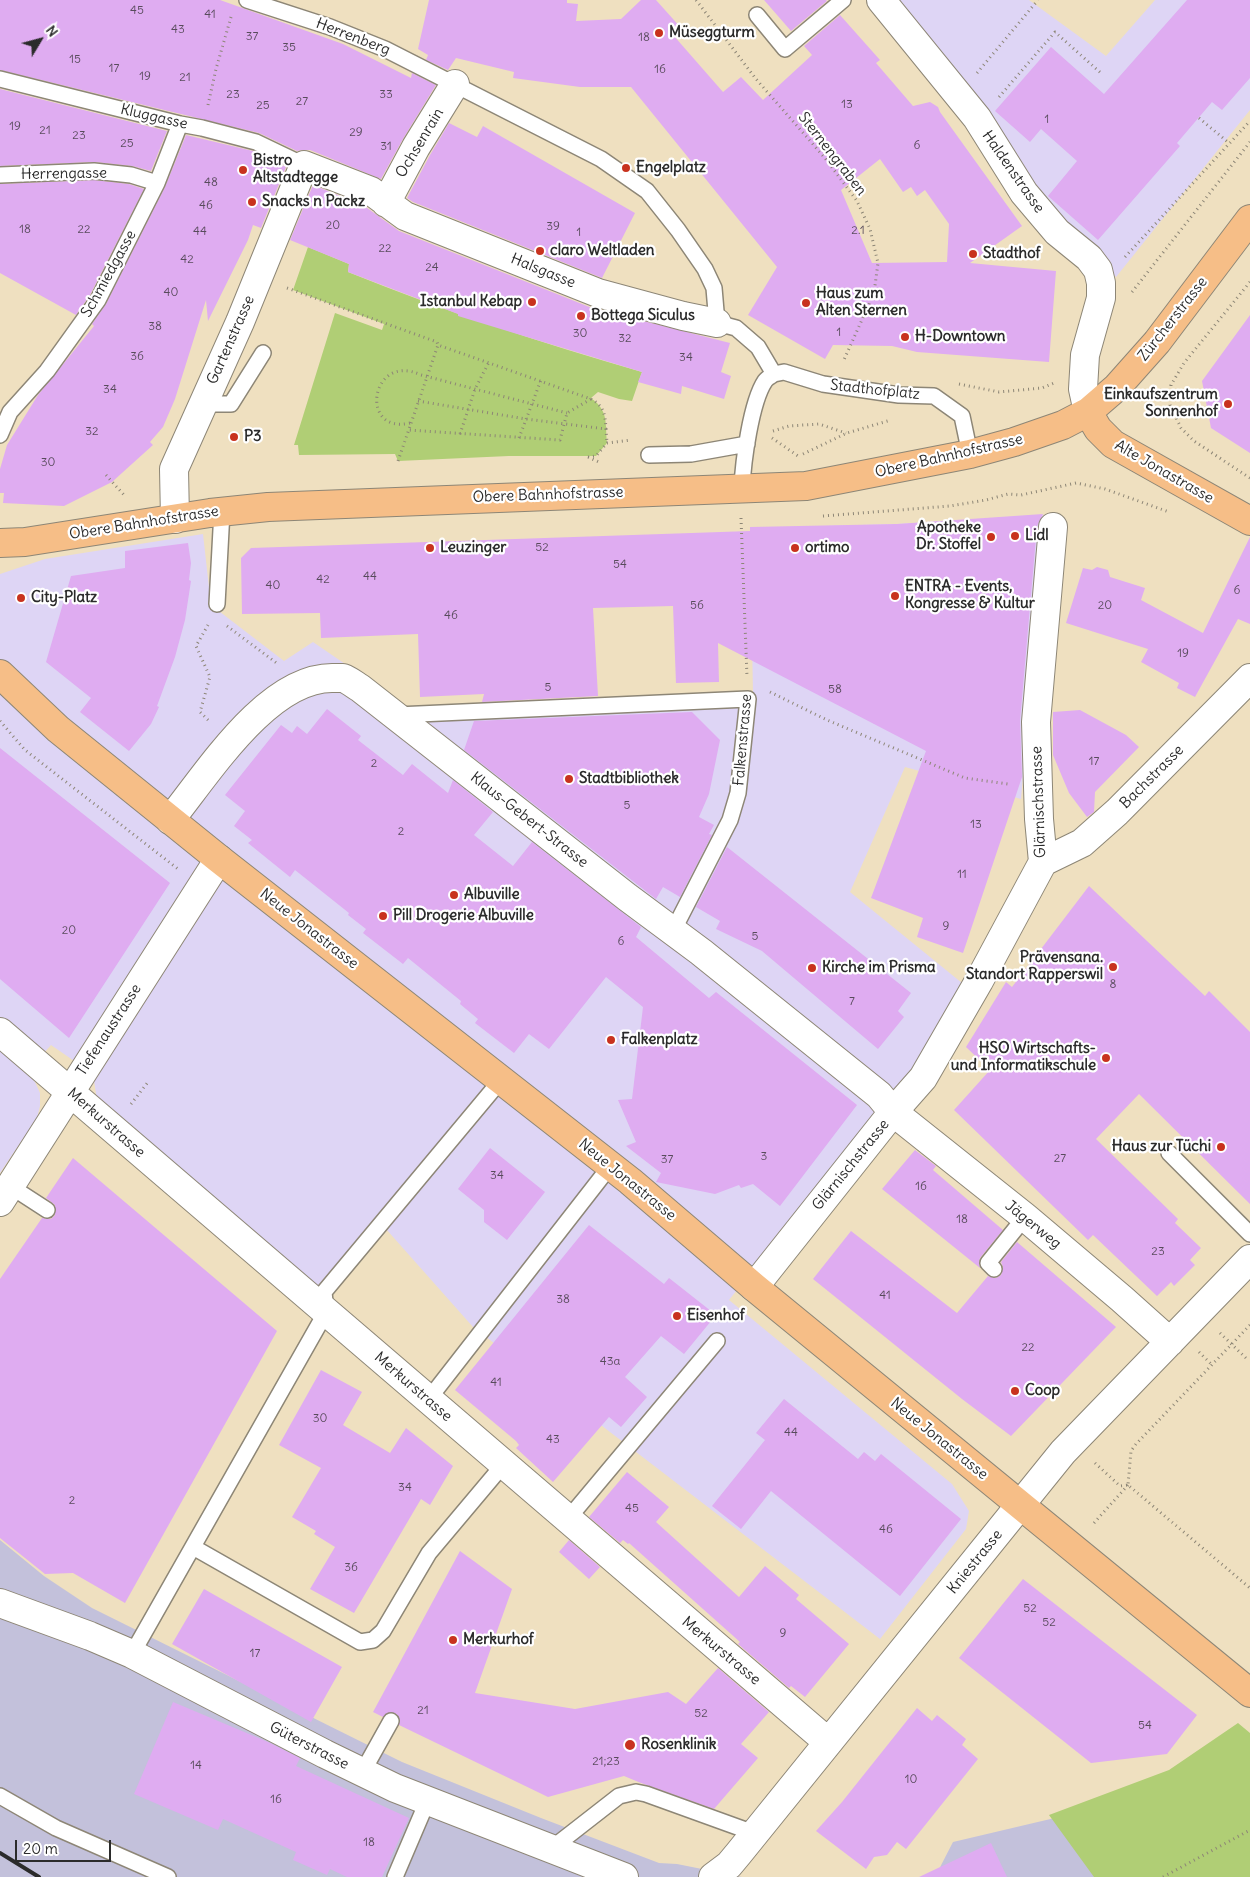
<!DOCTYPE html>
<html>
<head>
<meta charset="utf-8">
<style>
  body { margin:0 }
  #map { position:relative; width:1250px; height:1877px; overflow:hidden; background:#efe0c0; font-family:Delius,sans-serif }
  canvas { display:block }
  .north { position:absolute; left:15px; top:15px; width:50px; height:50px; -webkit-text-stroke:4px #fff; paint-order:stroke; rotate:53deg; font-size:14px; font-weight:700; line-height:20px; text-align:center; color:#2b2b2b }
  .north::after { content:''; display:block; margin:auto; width:18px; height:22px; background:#2b2b2b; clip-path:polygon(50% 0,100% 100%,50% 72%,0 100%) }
  .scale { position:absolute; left:15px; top:1840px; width:96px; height:22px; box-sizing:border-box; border:2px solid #2b2b2b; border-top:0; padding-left:6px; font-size:15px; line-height:18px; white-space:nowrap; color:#2b2b2b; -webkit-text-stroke:4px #fff; paint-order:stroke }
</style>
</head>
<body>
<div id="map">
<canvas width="1250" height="1877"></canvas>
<div class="north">N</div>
<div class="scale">20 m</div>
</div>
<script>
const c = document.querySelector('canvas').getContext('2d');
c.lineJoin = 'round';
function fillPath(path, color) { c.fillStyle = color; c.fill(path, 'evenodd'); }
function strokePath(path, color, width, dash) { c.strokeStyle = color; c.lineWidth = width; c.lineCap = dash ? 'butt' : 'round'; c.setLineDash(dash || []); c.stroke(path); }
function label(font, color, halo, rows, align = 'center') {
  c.font = font + ' Delius,sans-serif'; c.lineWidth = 4.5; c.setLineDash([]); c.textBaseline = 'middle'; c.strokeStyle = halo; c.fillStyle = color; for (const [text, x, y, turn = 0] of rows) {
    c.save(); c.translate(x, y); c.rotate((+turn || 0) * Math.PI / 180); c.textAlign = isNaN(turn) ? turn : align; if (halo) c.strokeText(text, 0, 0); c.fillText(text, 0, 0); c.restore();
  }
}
const built = new Path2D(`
  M891,0H1029L1106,56L1155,0H1250V110L1116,277L1050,214Z
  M1045,515L1021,799L905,767L850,892L962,983L922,1057L729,1300L952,1484L969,1511L966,1529L880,1639L473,1327L386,1229L315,1289L97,1100L93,1074L51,1045L27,1072L35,1082L40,1093V1106L37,1118L0,1173V574L45,559L203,534L211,605L284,661L313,642L408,707L753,694L750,528L897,524Z`);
const industrial = new Path2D(`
  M0,1540L44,1576L92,1608L402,1762L541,1818L659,1863L677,1864L742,1877H0Z
  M1131,1800L1250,1877H935L953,1842Z`);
const green = new Path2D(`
  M308,247L349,264L348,272C444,311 542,343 642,372L632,401L619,399L598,392L591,398C609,411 605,423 607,443L596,456H509L398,461L395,454L299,455L298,445H294L335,313L382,330L384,324L293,290Z
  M1238,1723L1250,1733V1877H1094L1049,1815L1169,1770Z`);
const building = new Path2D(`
  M0,0H220L343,44L411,78L412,73L436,85L403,139L381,179L310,150H302L297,151L259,133L0,70Z
  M429,0H567V3L578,4L576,21L621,19L641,0H656L682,29L674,36L723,92L741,77L763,100L812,55L804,46L840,15L880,60L876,63L913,106L930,102L938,107L940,112L1022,226L970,263L1056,271L1049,362L917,352L892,346L833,345L825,359L748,315L777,267L631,87H580L513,78L514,72L456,58L448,70L426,60L428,55L418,49ZM880,159L903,192L911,187L917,196L925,190L949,224L947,262L872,263L841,190Z
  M764,0H826L827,1L791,31Z
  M1187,0H1250V78L1222,110L1212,102L1177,143L1180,146L1098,240L1048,196L1077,161L1041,129L1030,142L995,111L1051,47L1104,94Z
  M0,89L167,131L151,171L132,166L95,162L0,166Z
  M449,123L477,137L483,126L635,213L602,278L413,202L407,198L430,155Z
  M186,135L253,151L286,167L261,228L253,225L248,240L208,321L206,300L175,399L163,427L150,442L153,445L112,482L64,506L3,503L4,493H0V469L7,445L38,395L94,326L92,324L106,304L165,187Z
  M94,180L129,184L144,189L90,295L76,315L0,273V184Z
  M313,185L363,205L399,231L592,308L730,343L721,372L731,376L724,399L682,386L681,394L638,382L642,372L458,316V314L348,272L349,264L290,240Z
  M1250,315V453L1211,428L1202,381Z
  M1043,514L1037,526L1020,721L1022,777L963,953L917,937L923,918L871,898L926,751L718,643L719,682L676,683L673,606L593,608L598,696L482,702L484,694L420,697L418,634L321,638L320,613L242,614L241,558L251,548L750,531V527L897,524Z
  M1250,537V624L1238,619L1195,697L1177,688L1179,683L1141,662L1148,649L1066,623L1083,568L1092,570L1097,567L1108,570L1110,577L1145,588L1141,600L1203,633Z
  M188,543L191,563L189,580L191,581L185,620L175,657L157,706L159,707L151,724L129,751L80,712L91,698L46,662L71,576L125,568V551Z
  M327,709L361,736L358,740L403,775L412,764L448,793L453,780L493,812L474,835L513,866L532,842L641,927L636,937L709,998L716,992L857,1105L780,1206L753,1184L741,1188L739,1185L715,1194L656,1182L661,1173L626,1146L636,1142L618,1100L632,1099L643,1007L606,977L549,1049L529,1034L514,1053L475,1023L478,1019L460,1004L461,1001L408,958L403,964L363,933L366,929L348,915L349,913L295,870L290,877L248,843L252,840L234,826L245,811L225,795L281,725L292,733L297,726L307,734Z
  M1080,710L1126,735L1139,747L1095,792L1094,812L1087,817L1069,793L1053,755V712Z
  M692,712L720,740L709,794L699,817L714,825L709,834L712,835L680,897L663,887L656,899L464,750L474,721Z
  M0,748L170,883L69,1038L0,979Z
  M727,847L911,993L898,1011L904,1017L878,1049L762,951L716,929L720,921L696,907Z
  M1089,886L1205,996L1209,991L1250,1032V1204L1139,1094L1096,1139L1178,1219L1175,1223L1201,1248L1190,1260L1195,1265L1174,1286L1171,1282L1157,1296L1093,1235L1088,1240L954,1110L990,1070L966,1047L1006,982L1012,987Z
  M490,1148L545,1192L507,1240L484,1222V1210L458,1189Z
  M915,1150L936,1166L933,1170L1003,1230L980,1258L979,1262L980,1268L882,1189Z
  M73,1158L277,1331L125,1603L73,1573L45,1574L0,1538V1279L42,1218L51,1219L55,1215V1205L46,1198Z
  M589,1225L664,1284L669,1278L716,1315L684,1354L661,1336L625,1377L647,1397L621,1427L609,1417L553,1482L516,1448L519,1445L516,1441L455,1390Z
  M851,1231L957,1313L988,1276L996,1278L1001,1275L1003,1267L1001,1262L1017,1242L1116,1327L1011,1436L962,1399L813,1279Z
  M321,1370L362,1392L343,1425L390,1453L406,1428L453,1466L430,1505L421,1499L354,1613L310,1589L335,1547L314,1534L316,1531L292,1517L321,1468L279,1445Z
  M784,1399L858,1459L864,1452L875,1461L881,1454L961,1519L900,1596L771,1491L741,1529L712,1506L765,1440L756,1433Z
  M627,1472L669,1507L656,1522L739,1597L765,1566L799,1595L796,1599L849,1644L805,1697L791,1686L789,1688L738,1644L740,1642L629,1543L628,1544L623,1540L620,1543L589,1517Z
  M569,1540L600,1567L589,1579L559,1552Z
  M460,1551L512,1589L475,1693L575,1709L668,1692L686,1704L718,1668L769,1712L741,1744L758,1758L714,1809L641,1783L624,1776L548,1797L399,1725V1717L395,1713H387L383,1717L373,1712Z
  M1023,1579L1197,1715L1167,1754L1091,1763L959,1658Z
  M204,1589L342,1667L311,1722L172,1644Z
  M173,1702L268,1742L300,1758L296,1766L409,1818L382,1877H347L330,1869L327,1875L293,1860L296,1852L223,1819L218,1830L134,1794Z
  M917,1708L932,1721L937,1715L966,1739L962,1745L978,1759L906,1849L897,1842L887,1855L874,1857L866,1869L816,1831L842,1802Z
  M991,1843L1007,1877H919Z`);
const path = new Path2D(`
  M696,0L756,79L825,158L857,201L870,229L878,263L874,293L843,362
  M977,73L1038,0
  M999,97L1055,32L1102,74
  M208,105L216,69L231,17
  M1199,118L1229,143
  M1125,257L1250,121
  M1250,282L1184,363L1171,385L1170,405L1181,428L1194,441L1250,478
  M287,288L437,342L438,345L591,399L567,413L560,440L408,430
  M1132,292L1250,142
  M959,384L999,392L1042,388L1054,383
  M591,399C604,406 605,414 606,429
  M418,401L526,419L606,429L607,443
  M410,423C358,435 371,351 421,375L567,413
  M773,431L789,426L819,424L846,433
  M460,434L475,389L489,362
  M519,438L541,380
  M772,438L798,456
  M803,454L847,433L891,420
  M588,457L601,463
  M588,457L596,456L607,443L631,440
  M398,461L438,345
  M106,475L124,495
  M823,516L950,506L986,500L1008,494L1021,495L1076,483L1105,489L1169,512
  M741,518L747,677
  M208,625L196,646L210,677L200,712L210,722
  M227,626L278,664
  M770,692L827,720L965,778L1008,784
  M0,721L25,750L178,869
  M131,1104L148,1082
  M1250,1325L1136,1444L1131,1451L1128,1485L1250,1588
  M1220,1333L1248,1360
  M1199,1352L1211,1364
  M1095,1463L1120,1486L1128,1485
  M1094,1523L1128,1485
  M1163,1877L1250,1830`);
const lane = new Path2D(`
  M247,0L330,27L385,49L601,159L647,191L678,230L705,269L714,288L717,323L736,328L758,347L774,374
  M757,15L785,49L843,0
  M0,79L180,124L202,128L256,142L304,165
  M0,175L94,171L131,175L157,183
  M774,374L784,372L823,384L899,395L934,396L962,416L970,454
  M202,404H231L263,353
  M0,435L10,412L47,371L98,300L157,183L180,124
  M649,455L691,454L747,444
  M742,488C743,462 751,402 765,381C767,378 771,376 774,374
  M217,604L222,511
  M397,715L748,699L738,793L730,820L673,931
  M1169,1153L1250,1234
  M10,1186L47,1210
  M994,1269L988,1263L1025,1217
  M428,1400L611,1165
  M567,1520L717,1341
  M193,1547L360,1642L373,1640L383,1631L429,1553L503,1465
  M132,1654L326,1312L324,1292L501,1080
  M362,1773L391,1721
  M0,1796L56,1828L168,1877
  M551,1849L619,1796L636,1792L646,1794L754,1833
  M395,1877L427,1802`);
const street = new Path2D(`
  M881,0L977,118L1024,193L1057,232L1089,258L1098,270L1101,283V298L1085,355L1083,389L1088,412
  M386,203L416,147L455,84
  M175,519L174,469L240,322L304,165L371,191L405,216L598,293L683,316L717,323
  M170,820C208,773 267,678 332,678C335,678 340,678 343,678C349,680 355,685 360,688L627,897L701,952L879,1095L893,1112L1025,1217L1122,1299L1170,1342
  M1043,862L1082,843L1117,812L1250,678
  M0,1032L828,1742
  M0,1202L219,859
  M754,1287L893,1112L923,1078L979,981L1043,862L1039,819L1036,722L1053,527
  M0,1603L90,1636L132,1654L325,1754L395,1788L624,1877
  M713,1877L729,1865L739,1853L1063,1452L1250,1259`);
const primary = new Path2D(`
  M1088,412L1098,429L1113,444L1250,521
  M0,543L25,542L210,513L268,507L806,486L970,454L1014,442L1063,425L1088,412L1117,387L1157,342L1250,219
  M0,674L58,729L219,859L630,1181L754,1287L1250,1693`);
const rail = new Path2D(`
  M0,1853L39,1877`);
const markers = [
  [659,33,5,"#c8321e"],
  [626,168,5,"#c8321e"],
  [243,170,5,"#c8321e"],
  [252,202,5,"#c8321e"],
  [540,251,5,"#c8321e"],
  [973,254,5,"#c8321e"],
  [532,302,5,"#c8321e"],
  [806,303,5,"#c8321e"],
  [581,316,5,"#c8321e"],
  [905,337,5,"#c8321e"],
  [1228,404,5,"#c8321e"],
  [234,437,5,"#c8321e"],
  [1015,536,5,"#c8321e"],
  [991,537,5,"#c8321e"],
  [430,548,5,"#c8321e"],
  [795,548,5,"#c8321e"],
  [895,596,5,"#c8321e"],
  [21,598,5,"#c8321e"],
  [569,779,5,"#c8321e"],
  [454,895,5,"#c8321e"],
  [383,916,5,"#c8321e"],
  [1113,967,5,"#c8321e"],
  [812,968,5,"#c8321e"],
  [611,1040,5,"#c8321e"],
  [1106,1058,5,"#c8321e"],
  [1221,1147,5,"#c8321e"],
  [677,1316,5,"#c8321e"],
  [1015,1391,5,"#c8321e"],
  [453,1640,5,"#c8321e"],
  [630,1745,6,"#c8321e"]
];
const numberNames = [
  ["45",137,11],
  ["41",210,15],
  ["43",178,30],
  ["37",252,37],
  ["18",644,38],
  ["35",289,48],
  ["15",75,60],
  ["17",114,69],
  ["16",660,70],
  ["19",145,77],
  ["21",185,78],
  ["23",233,95],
  ["33",386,95],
  ["27",302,102],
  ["13",847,105],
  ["25",263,106],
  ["1",1047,120],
  ["19",15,127],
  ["21",45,131],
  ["29",356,133],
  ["23",79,136],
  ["25",127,144],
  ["6",917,146],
  ["31",386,147],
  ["48",211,183],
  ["46",206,206],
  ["20",333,226],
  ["39",553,227],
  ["18",25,230],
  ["22",84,230],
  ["2.1",858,231],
  ["44",200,232],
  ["1",579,233],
  ["22",385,249],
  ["42",187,260],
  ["24",432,268],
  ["40",171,293],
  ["38",155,327],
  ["1",839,333],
  ["30",580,334],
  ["32",625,339],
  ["36",137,357],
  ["34",686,358],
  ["34",110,390],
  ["32",92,432],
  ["30",48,463],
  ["52",542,548],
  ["54",620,565],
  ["44",370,577],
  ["42",323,580],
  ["40",273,586],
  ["6",1237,591],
  ["56",697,606],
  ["20",1105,606],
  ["46",451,616],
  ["19",1183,654],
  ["5",548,688],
  ["58",835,690],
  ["17",1094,762],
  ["2",374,764],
  ["5",627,806],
  ["13",976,825],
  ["2",401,832],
  ["11",962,875],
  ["9",946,927],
  ["20",69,931],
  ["5",755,937],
  ["6",621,942],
  ["8",1113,985],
  ["7",852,1002],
  ["3",764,1157],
  ["27",1060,1159],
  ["37",667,1160],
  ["34",497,1176],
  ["16",921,1187],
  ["18",962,1220],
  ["23",1158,1252],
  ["41",885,1296],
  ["38",563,1300],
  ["22",1028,1348],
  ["43a",610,1362],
  ["41",496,1383],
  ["30",320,1419],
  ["44",791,1433],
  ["43",553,1440],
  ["34",405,1488],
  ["2",72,1501],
  ["45",632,1509],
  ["46",886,1530],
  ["36",351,1568],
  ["52",1030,1609],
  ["52",1049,1623],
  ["9",783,1634],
  ["17",255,1654],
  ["21",423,1711],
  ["52",701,1714],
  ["54",1145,1726],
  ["21;23",606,1762],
  ["14",196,1766],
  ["10",911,1780],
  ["16",276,1800],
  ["18",369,1843]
];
const poiNames = [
  ["Müseggturm",669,33],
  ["Bistro",253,161],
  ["Altstadtegge",253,178],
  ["Engelplatz",636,168],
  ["Snacks n Packz",262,202],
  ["claro Weltladen",550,251],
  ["Stadthof",983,254],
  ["Haus zum",816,294],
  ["Alten Sternen",816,311],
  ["Istanbul Kebap",522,302,"right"],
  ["Bottega Siculus",591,316],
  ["H-Downtown",915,337],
  ["Einkaufszentrum",1218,395,"right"],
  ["Sonnenhof",1218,412,"right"],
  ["P3",244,437],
  ["Apotheke",981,528,"right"],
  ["Dr. Stoffel",981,545,"right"],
  ["Lidl",1025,536],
  ["Leuzinger",440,548],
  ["ortimo",805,548],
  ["ENTRA - Events,",905,587],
  ["Kongresse & Kultur",905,604],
  ["City-Platz",31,598],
  ["Stadtbibliothek",579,779],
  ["Albuville",464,895],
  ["Pill Drogerie Albuville",393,916],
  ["Prävensana.",1103,958,"right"],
  ["Standort Rapperswil",1103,975,"right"],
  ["Kirche im Prisma",822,968],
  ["Falkenplatz",621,1040],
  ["HSO Wirtschafts-",1096,1049,"right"],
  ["und Informatikschule",1096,1066,"right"],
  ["Haus zur Tüchi",1211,1147,"right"],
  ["Eisenhof",687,1316],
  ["Coop",1025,1391],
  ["Merkurhof",463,1640],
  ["Rosenklinik",641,1745]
];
const streetNames = [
  ["Herrenberg",353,37,21],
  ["Kluggasse",154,117,13],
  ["Ochsenrain",420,143,-59],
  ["Sternengraben",832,154,52],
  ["Haldenstrasse",1013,172,55],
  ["Herrengasse",64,174,-1],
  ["Halsgasse",543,271,22],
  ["Schmiedgasse",109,274,-61],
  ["Zürcherstrasse",1173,319,-52],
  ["Gartenstrasse",231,340,-66],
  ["Stadthofplatz",875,390,6],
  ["Obere Bahnhofstrasse",949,456,-13],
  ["Alte Jonastrasse",1164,472,30],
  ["Obere Bahnhofstrasse",548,495,-2],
  ["Obere Bahnhofstrasse",144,523,-9],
  ["Falkenstrasse",743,740,-85],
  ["Bachstrasse",1152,777,-45],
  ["Glärnischstrasse",1039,802,-92],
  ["Klaus-Gebert-Strasse",529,820,38],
  ["Neue Jonastrasse",309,929,38],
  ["Tiefenaustrasse",109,1030,-57],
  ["Merkurstrasse",106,1123,41],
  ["Glärnischstrasse",851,1165,-51],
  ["Neue Jonastrasse",627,1180,39],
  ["Jägerweg",1033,1225,39],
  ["Merkurstrasse",413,1387,41],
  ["Neue Jonastrasse",939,1439,39],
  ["Kniestrasse",975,1562,-51],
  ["Merkurstrasse",721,1651,40],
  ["Güterstrasse",309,1746,27]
];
fillPath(built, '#ded5f5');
fillPath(industrial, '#c3c1db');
fillPath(green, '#b0ce75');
fillPath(building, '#dfacf1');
strokePath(lane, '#8d8676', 18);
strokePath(street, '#8d8676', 30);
strokePath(primary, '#8d8676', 30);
strokePath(path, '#8d8676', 3, [1, 4]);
strokePath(lane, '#fff', 15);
strokePath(street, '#fff', 28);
strokePath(primary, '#f6be87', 28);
strokePath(rail, '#2b2b2b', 4);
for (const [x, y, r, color] of markers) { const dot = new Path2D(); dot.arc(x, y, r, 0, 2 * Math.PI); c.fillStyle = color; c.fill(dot); strokePath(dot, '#fff', 2); }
label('12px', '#584b5c', null, numberNames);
label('bold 15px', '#2b2b2b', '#fff', poiNames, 'left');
label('15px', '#2b2b2b', '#fff', streetNames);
</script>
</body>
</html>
